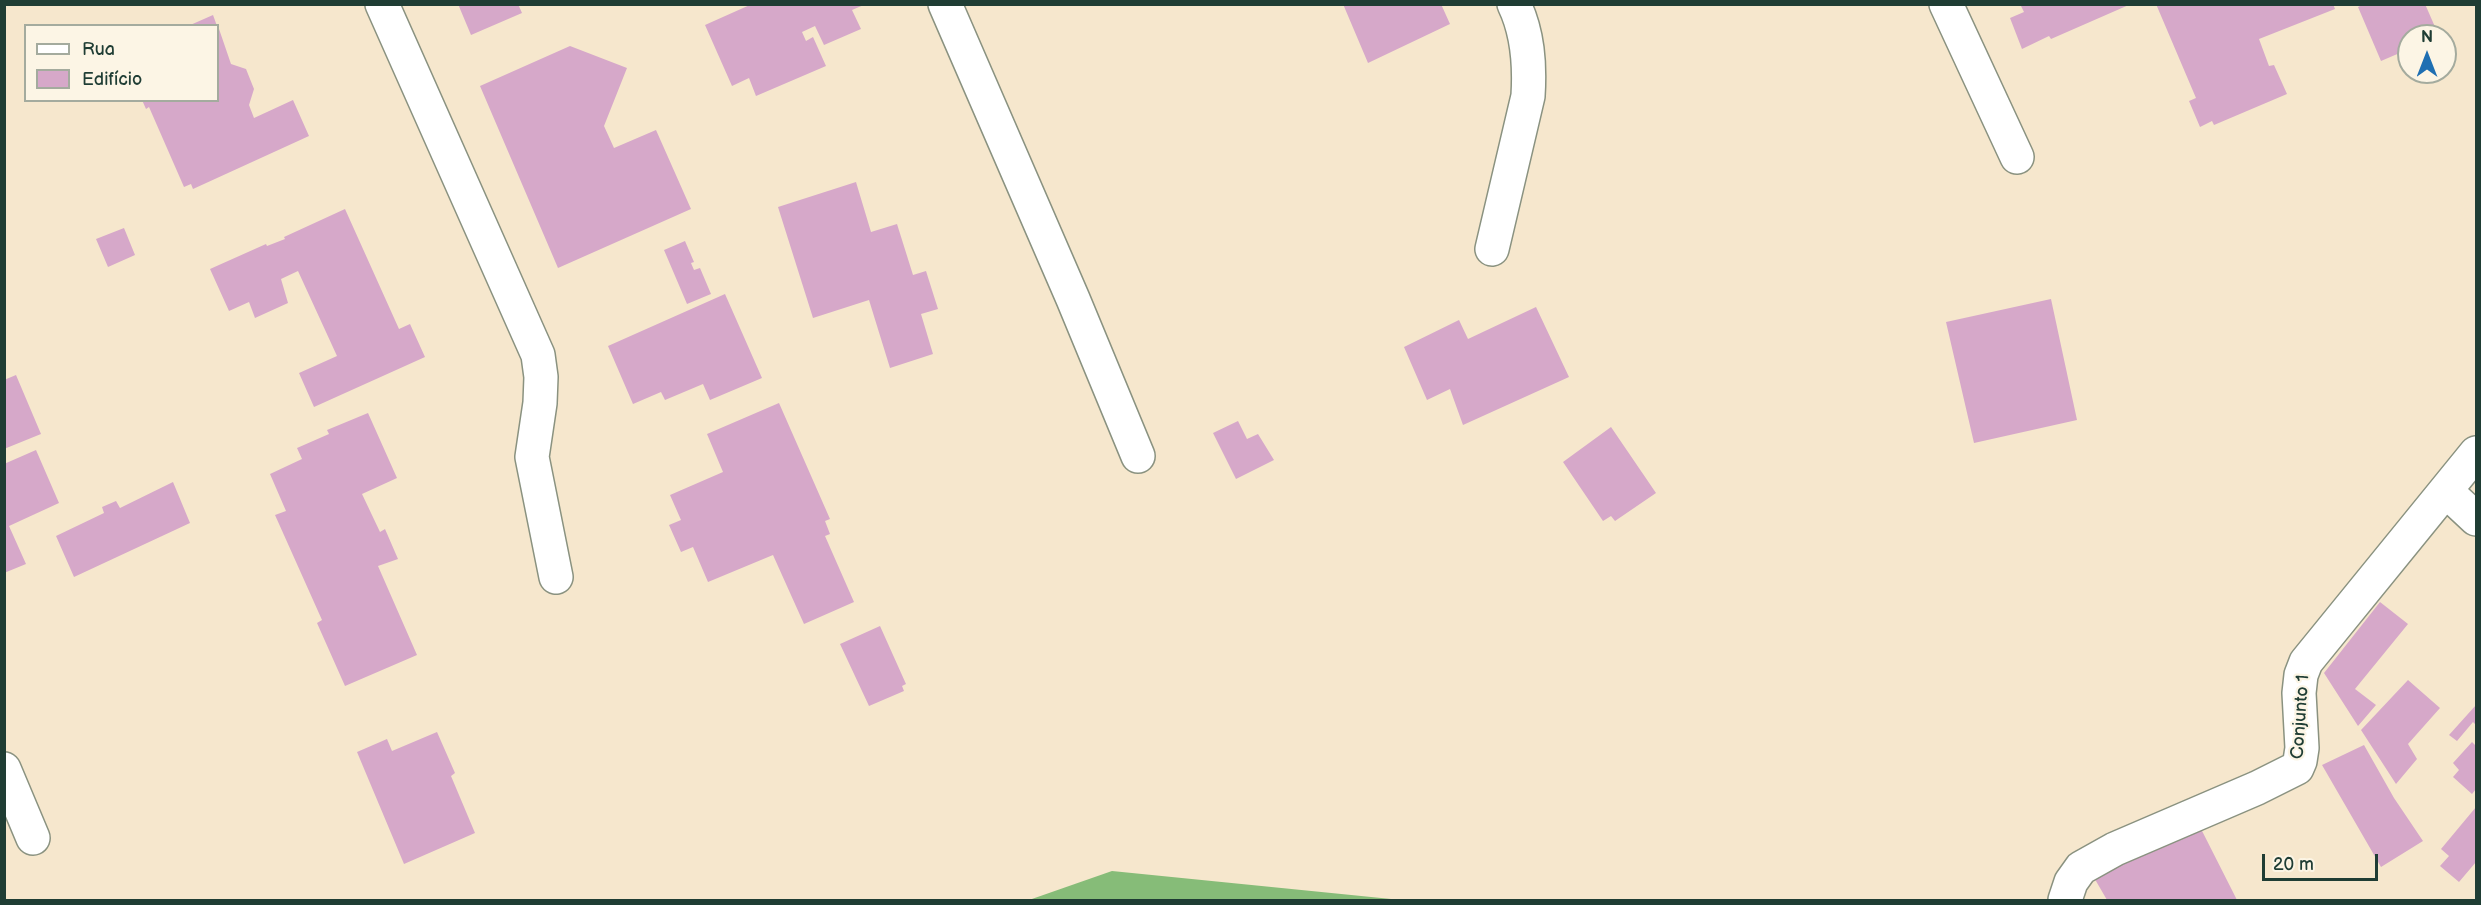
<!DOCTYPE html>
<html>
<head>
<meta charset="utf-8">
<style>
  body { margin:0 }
  #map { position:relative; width:2481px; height:905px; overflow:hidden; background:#f6e7cd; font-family:"Balsamiq Sans",sans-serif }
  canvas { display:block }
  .frame { position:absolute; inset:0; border:6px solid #1f3d34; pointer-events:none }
  .legend { position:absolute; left:24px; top:24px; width:195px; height:78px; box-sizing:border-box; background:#fcf5e5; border:2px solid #a4ab9e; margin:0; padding:8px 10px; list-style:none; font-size:18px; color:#1f3d34 }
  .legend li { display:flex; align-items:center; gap:12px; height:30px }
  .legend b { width:30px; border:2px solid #a4ab9e }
  .north { position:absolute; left:2397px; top:24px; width:60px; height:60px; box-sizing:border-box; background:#fcf5e5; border:2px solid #a4ab9e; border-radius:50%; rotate:0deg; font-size:16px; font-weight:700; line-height:24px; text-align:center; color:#1f3d34 }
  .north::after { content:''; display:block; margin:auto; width:21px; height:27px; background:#1f6fb2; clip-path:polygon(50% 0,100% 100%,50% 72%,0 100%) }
  .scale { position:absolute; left:2262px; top:854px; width:116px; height:27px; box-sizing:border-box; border:3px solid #1f3d34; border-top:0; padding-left:8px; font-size:18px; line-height:21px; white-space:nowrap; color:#1f3d34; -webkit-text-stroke:4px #fcf5e5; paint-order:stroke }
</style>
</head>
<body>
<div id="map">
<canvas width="2481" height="905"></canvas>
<div class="frame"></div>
<ul class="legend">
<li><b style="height:8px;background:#fff"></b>Rua</li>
<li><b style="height:16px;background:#d6a8c9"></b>Edifício</li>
</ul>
<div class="north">N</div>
<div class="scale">20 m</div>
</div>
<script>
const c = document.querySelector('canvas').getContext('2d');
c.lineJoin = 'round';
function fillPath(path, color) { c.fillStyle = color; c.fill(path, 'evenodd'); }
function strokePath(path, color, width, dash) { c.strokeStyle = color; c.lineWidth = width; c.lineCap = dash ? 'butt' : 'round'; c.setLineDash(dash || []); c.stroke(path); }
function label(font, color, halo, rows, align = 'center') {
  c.font = font + ' "Balsamiq Sans",sans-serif'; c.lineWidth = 4.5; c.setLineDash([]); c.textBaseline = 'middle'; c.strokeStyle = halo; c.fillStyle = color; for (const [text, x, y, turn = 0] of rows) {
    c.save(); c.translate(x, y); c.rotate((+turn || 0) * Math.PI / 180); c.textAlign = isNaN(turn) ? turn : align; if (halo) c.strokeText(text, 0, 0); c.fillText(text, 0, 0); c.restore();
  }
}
const forest = new Path2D(`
  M1112,871L1401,900H1029Z`);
const building = new Path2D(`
  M458,4H518L522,13L471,35Z
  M752,4H866L852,10L861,29L824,45L815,26L802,32L806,41L813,37L826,66L756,96L749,78L732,86L705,25Z
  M1343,4H1441L1450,24L1368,63Z
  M2020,4H2131L2051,39L2049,36L2022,49L2010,18L2024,12Z
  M2156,4H2333L2335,9L2259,39L2269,66L2274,65L2287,94L2214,125L2212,121L2200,127L2189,101L2196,98Z
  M2364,4H2425L2439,36H2409V49L2381,61L2358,7Z
  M213,15L217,26H188Z
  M218,26L231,64L246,69L254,89L249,105L254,118L293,100L309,136L193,189L191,184L184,187L149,107L146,109L142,100H218Z
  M570,46L627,68L604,126L614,148L656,130L691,209L558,268L480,86Z
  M856,182L871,232L897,224L913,275L926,271L938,309L921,314L933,354L890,368L869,300L813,318L778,207Z
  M345,209L399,329L410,324L425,357L314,407L299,373L337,356L298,271L281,279L288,303L255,318L249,302L229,311L210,269L266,244L267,246L285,239L284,237Z
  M124,228L135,255L108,267L96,239Z
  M685,241L694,262L691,263L694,270L700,268L711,294L687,304L664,250Z
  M725,294L762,378L710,400L703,384L665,400L661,392L633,404L608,346Z
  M2051,299L2077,420L1974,443L1946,322Z
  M1536,307L1569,377L1463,425L1450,389L1427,400L1404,347L1459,320L1468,339Z
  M16,375L41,434L4,449V380Z
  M779,403L830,519L825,521L830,534L825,536L854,602L804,624L773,555L708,582L693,547L681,552L669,525L681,520L670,495L723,472L707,434Z
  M368,413L397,478L362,494L380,532L385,529L398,559L378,566L417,655L345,686L317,623L322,620L275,515L286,511L270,474L302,459L297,448L329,434L327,430Z
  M1238,421L1247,439L1258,434L1274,460L1236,479L1213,433Z
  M1611,427L1656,493L1615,521L1611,516L1603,521L1563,462Z
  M36,450L59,503L9,526L26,564L4,573V464Z
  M173,482L190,523L74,577L56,536L104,513L102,507L116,501L120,508Z
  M2380,602L2408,624L2355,689L2376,705L2358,726L2324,673Z
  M880,626L906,684L902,686L904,691L869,706L840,644Z
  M2408,680L2440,708L2408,744L2417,759L2396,784L2361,730Z
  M2476,705V725L2473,722L2457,741L2449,735Z
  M437,732L455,773L451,776L475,833L404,864L357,752L387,739L392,751Z
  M2472,742L2476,746V789L2472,794L2453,777L2459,770L2453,763Z
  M2364,745L2394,798L2423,841L2381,867L2322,765Z
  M2476,807V862L2459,882L2440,866L2449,856L2441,849Z
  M2197,821L2237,900H2107L2089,869Z`);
const street = new Path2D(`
  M382,4L538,355L541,377L540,403L532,457L556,577
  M945,4L1073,299L1138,456
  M1946,4L2017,157
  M1492,249L1528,96C1530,64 1528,33 1514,4
  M2446,491L2476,519
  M4,769L33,838
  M2065,900L2071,882L2081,868L2115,849L2257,788L2297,768L2300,761L2302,748L2299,693L2301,675L2306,662L2476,453`);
const streetNames = [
  ["Conjunto 1",2301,717,-86]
];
fillPath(forest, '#86bc78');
fillPath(building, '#d6a8c9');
strokePath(street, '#8a9280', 36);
strokePath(street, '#fff', 33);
label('18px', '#1f3d34', '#fcf5e5', streetNames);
</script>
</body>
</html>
